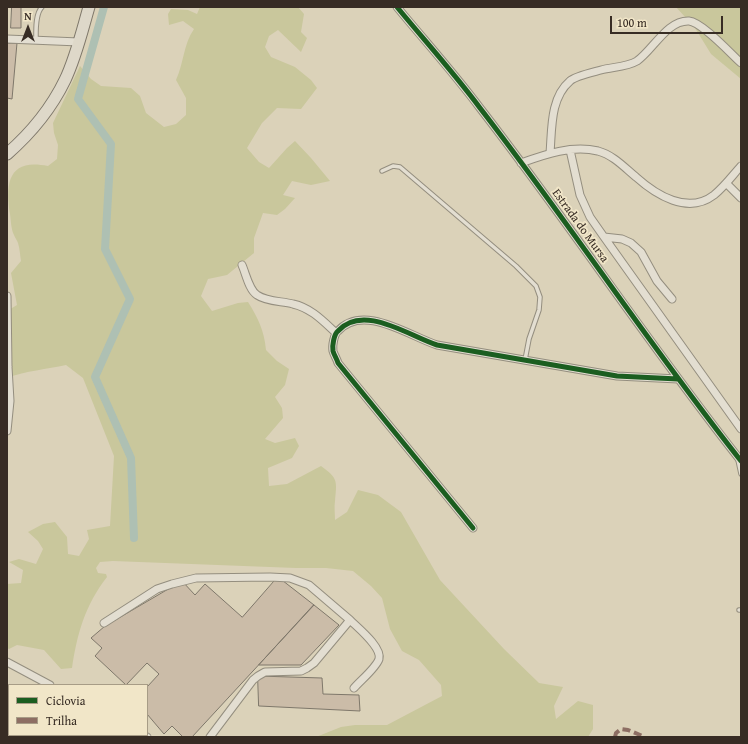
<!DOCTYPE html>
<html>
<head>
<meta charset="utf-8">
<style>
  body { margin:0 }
  #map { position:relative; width:748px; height:744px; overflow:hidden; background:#dbd2b9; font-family:"Gentium Book Plus",serif }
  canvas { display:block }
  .frame { position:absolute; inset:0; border:8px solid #372c24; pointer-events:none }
  .legend { position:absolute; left:8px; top:684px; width:140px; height:52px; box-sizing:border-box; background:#f1e6c8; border:1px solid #a79c86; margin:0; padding:5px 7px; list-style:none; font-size:12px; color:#372c24 }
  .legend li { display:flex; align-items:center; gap:8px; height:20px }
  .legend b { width:20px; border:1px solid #a79c86 }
  .north { position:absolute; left:8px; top:8px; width:40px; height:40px; -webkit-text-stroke:3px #f1e6c8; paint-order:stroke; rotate:0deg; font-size:11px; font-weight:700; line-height:16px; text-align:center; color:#372c24 }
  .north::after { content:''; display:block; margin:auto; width:14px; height:18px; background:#372c24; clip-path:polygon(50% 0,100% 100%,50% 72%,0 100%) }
  .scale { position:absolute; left:610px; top:16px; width:113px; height:18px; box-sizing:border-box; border:2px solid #372c24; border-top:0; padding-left:5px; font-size:12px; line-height:14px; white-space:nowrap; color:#372c24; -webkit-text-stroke:3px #f1e6c8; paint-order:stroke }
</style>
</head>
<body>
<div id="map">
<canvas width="748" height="744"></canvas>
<div class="frame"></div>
<ul class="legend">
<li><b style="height:5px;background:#1b5e20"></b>Ciclovia</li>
<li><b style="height:5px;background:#8d6e63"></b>Trilha</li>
</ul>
<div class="north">N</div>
<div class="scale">100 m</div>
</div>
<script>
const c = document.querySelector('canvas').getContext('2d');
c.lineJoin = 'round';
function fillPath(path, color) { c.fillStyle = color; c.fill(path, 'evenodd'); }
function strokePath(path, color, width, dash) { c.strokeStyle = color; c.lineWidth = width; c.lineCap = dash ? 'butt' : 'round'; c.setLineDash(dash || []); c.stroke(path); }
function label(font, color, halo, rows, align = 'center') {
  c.font = font + ' "Gentium Book Plus",serif'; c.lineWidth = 3.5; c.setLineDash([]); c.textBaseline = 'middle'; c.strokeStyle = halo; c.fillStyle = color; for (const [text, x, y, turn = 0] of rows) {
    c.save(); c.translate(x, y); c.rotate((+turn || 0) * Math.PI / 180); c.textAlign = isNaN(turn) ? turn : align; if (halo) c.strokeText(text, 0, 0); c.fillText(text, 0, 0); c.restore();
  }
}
const green = new Path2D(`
  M200,7H298L304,14L301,32L307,38L301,52L278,30L269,36L265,47L271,57L295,67L311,80L317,88L301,109L277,108L262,123L247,148L259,162L269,168L287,148L295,141L311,158L330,181L311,185L292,181L283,195L295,198L285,209L277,215L263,213L254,238V253L227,275L208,279L201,296L212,311L238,303L248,302C258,318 264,330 266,350L277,361L289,369L285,385L275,397L282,408L283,418L265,439L275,443L295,438L299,446L292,458L268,468L269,486L287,484L321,466C338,478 337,481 335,501C334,507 335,513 335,520L347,512L358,490L378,495L401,512L440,580L504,649L539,683L563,687L554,706L556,719L578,701L593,705V729L588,737H316L341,727L355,725H387L442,696L441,685L419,660L402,651L390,629L382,598L371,586L353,571L326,568H296L113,561L100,562L96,568L98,573L106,574L107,577C85,605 77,634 72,668L61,669L44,650L17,645L9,649L7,648V584L21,583L23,570L9,562L19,559L36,564L43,549L38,541L28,532L43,524L55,522L67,537L68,554L79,556L89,539L87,530L110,526L114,456L83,378L66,365C47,369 26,371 7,378V311L17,305L11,273L21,261C20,256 20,249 18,243C17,240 15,238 14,235C11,229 11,221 10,214C5,182 9,158 48,166L57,159L58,145L54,133L53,123L80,66L91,79L101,86L131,88L140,96L146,113L164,127L176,124L186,115V98L176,80C184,63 183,45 194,29L183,21L169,25L168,14L171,9L188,10L197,14Z
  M676,7H741V79L711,54L695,28Z`);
const canal = new Path2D(`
  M104,7L78,99L111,144L105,249L130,299L95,377L131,458L134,538`);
const building = new Path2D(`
  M12,7H21V28H11Z
  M7,43H17L12,99L7,98Z
  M278,577L314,605L192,737H183L172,726L164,734L147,714V687L159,674L147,663L126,685L95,656L102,648L91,638L105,626L182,581L195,595L205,584L242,617Z
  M314,605L339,625L301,665H259Z
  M258,676L322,678L323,694L359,695L360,711L259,706Z`);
const service = new Path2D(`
  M36,40C36,31 35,14 42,7
  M382,171L393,166L400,167L516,266L536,286L540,297L539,310L529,339L525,360
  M738,460L741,474
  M739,610H741
  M76,737V735`);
const minor = new Path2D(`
  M397,7C425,41 454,73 480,108C570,224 650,346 741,461
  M7,39L79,42
  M570,150L580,195L590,217L604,237L622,239L631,243L641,252L657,281L672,299
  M550,153C552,129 550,98 570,81C575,76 594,72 601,70C612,67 627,67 637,61C653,50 667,20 689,21C702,22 731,54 741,63
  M521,163C546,154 572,145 598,151C613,155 624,167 636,177C656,195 688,215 714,195C725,186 732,176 741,166
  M727,184L741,198
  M604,237L741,429
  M242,265C246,274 249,290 257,295C267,302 282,301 293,304C311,308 323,321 336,333
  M7,296L8,367L10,401L7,431
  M473,528L338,363C337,359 334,355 333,351C332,346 334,334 338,331C363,303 409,336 437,345L617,376L678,379
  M104,623L157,589L172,584L196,578L270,577L290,578L309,585L350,620
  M7,662L50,685
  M143,735L147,737
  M210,737L253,680L258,676L265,672L301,671L307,668L314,663L350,620C358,628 382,647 379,659C376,668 361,680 354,688`);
const primary = new Path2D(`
  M7,154C31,133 51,109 65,80C76,57 82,31 89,7`);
const quiet = new Path2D(`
  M615,737L616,733L621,729L628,730L645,737`);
const cycleway = new Path2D(`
  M397,7C425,41 454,73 480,108C570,224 650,346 741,461
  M473,528L338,363C337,359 334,355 333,351C332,346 334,334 338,331C363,303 409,336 437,345L617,376L678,379`);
const streetNames = [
  ["Estrada do Mursa",580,226,54]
];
fillPath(green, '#c9c79c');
strokePath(canal, '#aec0b3', 8);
fillPath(building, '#cbbca8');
strokePath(building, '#7e776a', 1);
strokePath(service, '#948e7f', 5.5);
strokePath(minor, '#948e7f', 9);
strokePath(primary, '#7e776a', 13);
strokePath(service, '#e3ded1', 3.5);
strokePath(minor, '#e3ded1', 7);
strokePath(primary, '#ded8c9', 11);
strokePath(quiet, '#8d6e63', 4, [8, 4]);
strokePath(cycleway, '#1b5e20', 5);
label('12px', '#372c24', '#f1e6c8', streetNames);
</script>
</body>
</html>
